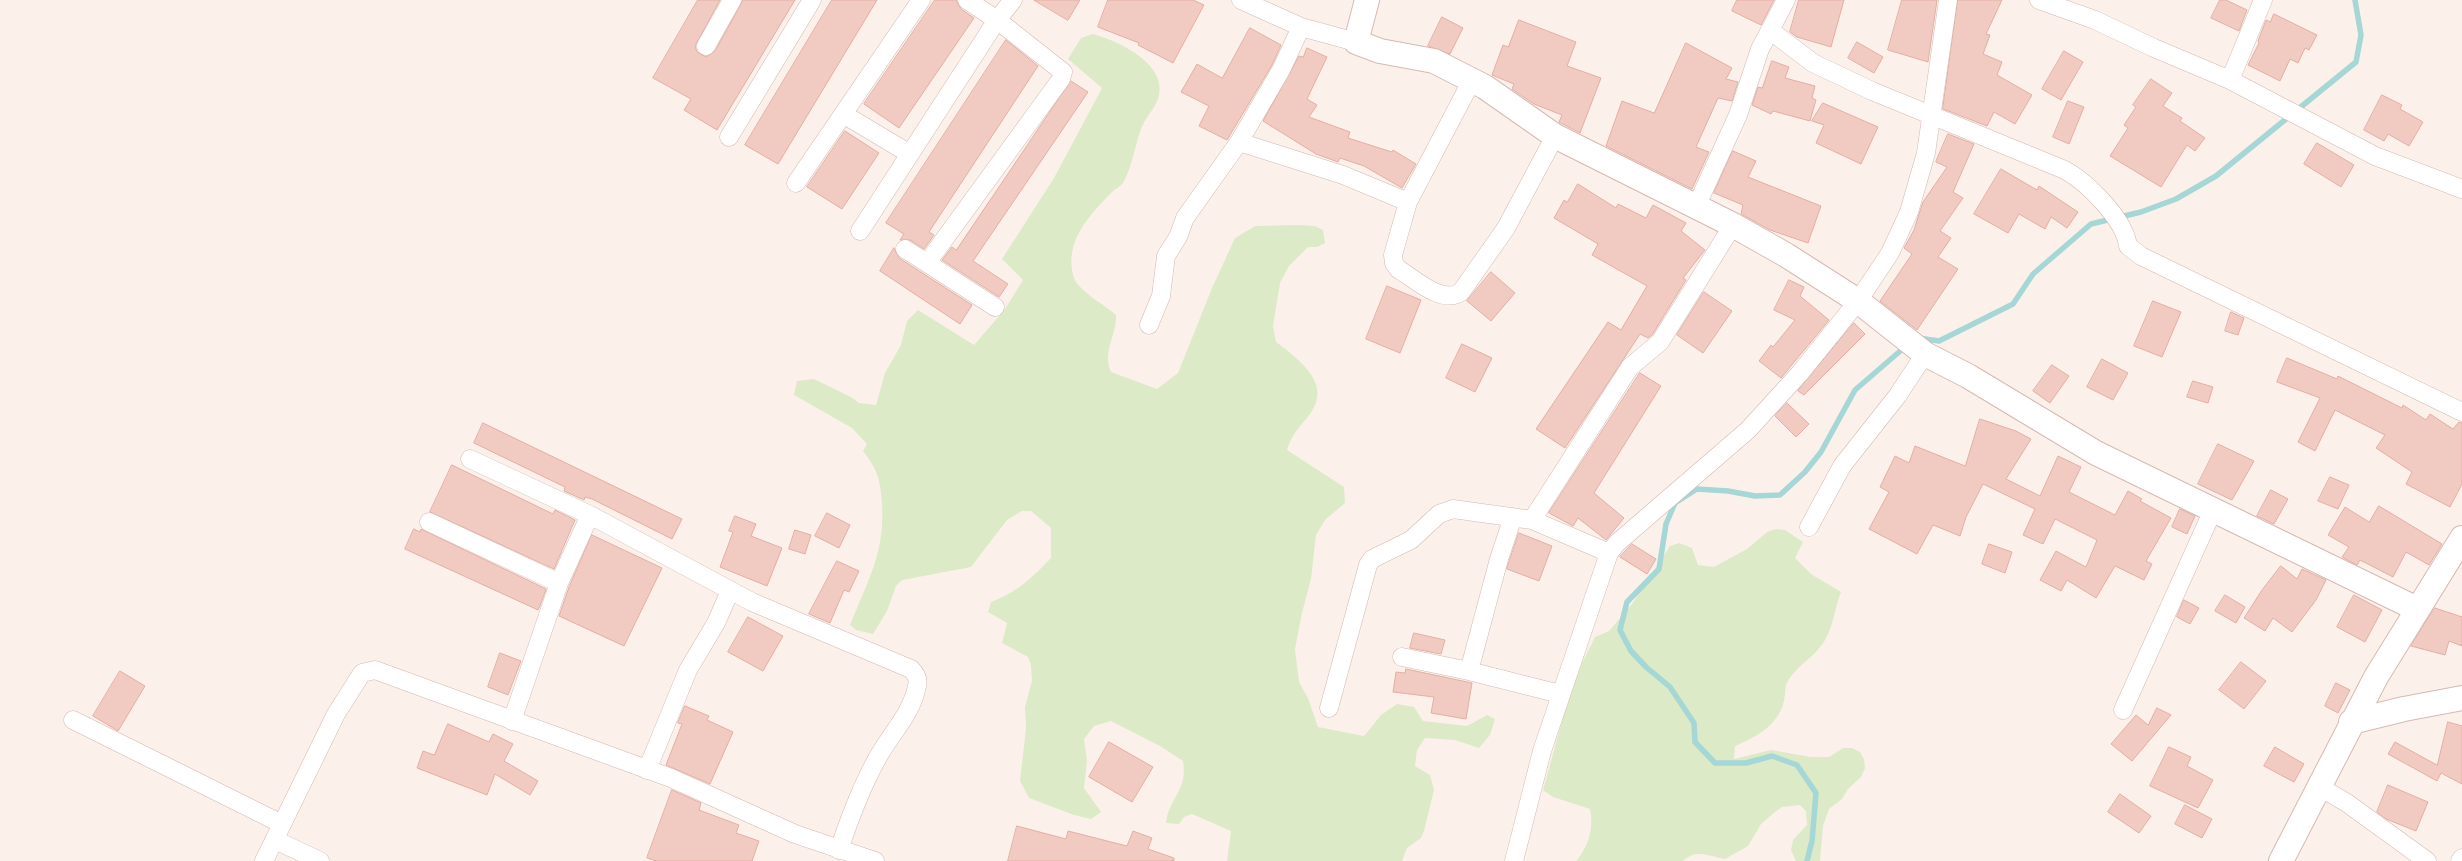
<!DOCTYPE html>
<html>
<head>
<meta charset="utf-8">
<style>
  body { margin:0 }
  canvas { display:block; background:#fcf1ea }
</style>
</head>
<body>
<canvas width="2462" height="861"></canvas>
<script>
const c = document.querySelector('canvas').getContext('2d');
c.lineJoin = 'round';
function fillPath(path, color) { c.fillStyle = color; c.fill(path, 'evenodd'); }
function strokePath(path, color, width, dash) { c.strokeStyle = color; c.lineWidth = width; c.lineCap = dash ? 'butt' : 'round'; c.setLineDash(dash || []); c.stroke(path); }
const green = new Path2D(`
  M1093,34C1119,41 1170,65 1158,99C1154,110 1145,118 1141,129C1135,145 1132,168 1123,183C1121,186 1115,189 1112,192C1089,216 1063,242 1074,278C1079,291 1105,305 1116,315C1117,335 1102,351 1111,372L1157,389L1178,373L1212,288L1235,238L1255,226L1298,225L1315,226L1323,230L1325,243L1317,247H1308L1289,266L1280,283L1273,326L1276,342C1297,358 1331,382 1312,411C1301,427 1293,431 1287,450L1344,487L1345,503L1325,520L1316,535L1311,579L1302,613L1295,649L1299,682L1308,698L1318,727L1364,736L1381,715L1397,704L1414,707L1423,721L1467,726L1487,715L1495,719L1490,735L1479,748L1455,740L1425,738L1417,750L1415,766L1430,775L1434,790L1424,831L1421,838L1407,848L1402,861H1227L1231,831L1192,814L1184,817L1179,824L1166,823C1169,797 1188,791 1183,761L1160,746L1111,721L1094,726L1084,739L1087,761L1084,788L1101,812L1091,819L1074,815L1029,798L1020,781L1026,728L1025,707L1032,681L1031,665L1028,657L1002,643L1007,623L988,612L991,602C1017,592 1032,578 1051,558V528L1031,511H1022L1007,520L971,567L902,580L896,586L887,611L873,634L856,630L850,625C868,580 885,553 882,503C880,480 878,470 863,451L867,444L852,428L794,395L797,381L814,379L851,397L859,403L876,405L885,373L901,345L907,321L918,310L974,345L1005,309L1023,280L1002,259L1054,178L1102,88L1068,59L1081,38Z
  M1776,529L1785,530L1803,542L1795,558L1811,574L1841,592C1835,607 1833,627 1825,640C1816,656 1799,664 1789,679C1784,686 1786,693 1784,701C1778,726 1756,737 1735,746L1734,759L1771,750L1811,757H1829L1843,748H1852L1860,752L1864,759L1865,768L1861,777L1848,789L1842,799L1829,809L1823,826L1820,861H1796L1791,850L1793,840L1807,825L1806,811L1800,805L1782,807L1775,812L1761,824L1748,846L1725,859C1709,857 1697,848 1683,861H1576C1589,846 1594,828 1590,809L1553,797L1543,790L1567,703L1582,663L1595,637L1609,631L1632,604L1670,546L1679,543L1692,548L1698,565L1714,567L1747,549L1767,532Z`);
const stream = new Path2D(`
  M1918,338L1939,341L2013,304L2033,274L2091,224L2141,212L2176,199L2216,176L2356,62L2361,35L2355,0
  M1807,861L1812,841L1816,793L1797,765L1772,756L1746,763H1715L1695,742L1694,723L1670,687L1646,667L1631,651L1620,630L1627,602L1659,569L1666,524L1675,503L1697,489L1728,491L1755,496L1780,495L1805,472L1821,452L1855,390L1906,346`);
const building = new Path2D(`
  M698,0H720L695,46L697,52L706,57L715,51L743,0H795L717,130L684,110L691,99L653,78Z
  M832,0H877L778,164L745,145Z
  M935,0H956L961,9L974,18L899,128L864,104Z
  M1034,0H1080L1068,20Z
  M1108,0H1193L1204,5L1173,63L1138,45L1139,43L1098,27Z
  M1737,0H1774L1761,25L1732,11Z
  M1799,0H1844L1831,47L1797,37L1790,32Z
  M1902,0H1937L1928,62L1888,50Z
  M1958,0H2002L1986,34L1990,35L1983,54L2002,62L1997,75L2032,95L2015,124L1994,112L1987,126L1943,109Z
  M2220,0H2226L2247,10L2239,31L2211,18Z
  M2274,14L2317,35L2309,50L2305,48L2298,63L2290,59L2280,81L2248,65L2259,43L2258,41L2266,20L2270,22Z
  M1442,17L1463,28L1450,54L1428,46Z
  M1519,20L1576,42L1567,66L1601,78L1580,133L1559,122L1562,115L1534,104L1512,89L1514,84L1492,75L1503,45L1508,47Z
  M1250,28L1281,45L1272,65L1227,140L1199,126L1209,106L1181,92L1197,64L1222,78Z
  M1006,40L1038,66L929,232L934,235L924,249L910,240H900L904,234L886,223Z
  M1857,42L1883,57L1874,73L1848,58Z
  M1686,43L1732,68L1726,79L1738,82L1732,101L1718,98L1696,147L1709,152L1692,189L1606,146L1622,101L1654,113Z
  M1307,48L1327,57L1307,99L1317,105L1309,117L1350,132L1348,138L1392,152L1393,150L1416,164L1402,188L1364,166L1340,158L1338,162L1316,154L1263,121L1299,56L1303,57Z
  M2064,51L2083,62L2061,100L2042,89Z
  M1772,61L1789,67L1785,78L1815,86L1812,98L1816,100L1810,121L1773,111L1771,114L1752,105L1758,87L1762,88Z
  M2151,79L2172,93L2163,106L2182,118L2180,121L2205,138L2195,151L2187,145L2161,187L2110,156L2128,128L2124,125L2136,107L2133,105Z
  M1071,81L1088,92L973,261L1008,284L999,297L942,260L952,247L956,250Z
  M2382,95L2402,105L2400,109L2423,122L2409,146L2388,134L2384,141L2364,130Z
  M2068,101L2084,107L2069,144L2053,137Z
  M1823,103L1878,127L1861,164L1816,143L1824,125L1812,121Z
  M845,131L879,153L842,209L807,187Z
  M1948,134L1974,144L1953,192L1963,198L1940,231L1951,238L1938,257L1958,269L1917,330L1880,301L1912,254L1904,248L1914,230L1923,202L1947,167L1936,162Z
  M2317,143L2354,165L2341,187L2304,164Z
  M1733,151L1756,161L1748,177L1821,206L1808,243L1770,230L1741,214L1743,205L1714,193Z
  M2001,169L2037,190L2039,186L2078,212L2067,228L2051,217L2045,229L2019,214L2008,233L1974,214Z
  M1578,184L1616,208L1618,204L1646,218L1653,205L1686,223L1681,231L1705,250L1683,278L1686,280L1652,335L1648,338L1640,334L1565,448L1536,429L1608,322L1621,330L1647,286L1592,255L1598,244L1554,218L1564,200L1567,202Z
  M894,248L899,258L972,305L960,324L880,271Z
  M1491,272L1515,293L1491,321L1467,301Z
  M1789,280L1804,287L1800,296L1829,320L1781,378L1759,361L1771,345L1773,347L1795,320L1774,310Z
  M1387,286L1421,300L1400,353L1366,339Z
  M1704,292L1732,311L1703,353L1677,335Z
  M2153,301L2181,312L2162,357L2134,346Z
  M2231,312L2244,318L2238,335L2225,331Z
  M1854,323L1865,334L1804,395L1798,391Z
  M1462,344L1492,358L1475,392L1446,378Z
  M2287,358L2337,379L2338,376L2402,408L2403,405L2426,420L2430,414L2453,429L2459,422L2462,423V484L2450,507L2406,484L2412,472L2376,448L2385,435L2335,410L2315,451L2298,442L2320,398L2277,382Z
  M2102,359L2128,373L2113,400L2087,387Z
  M2052,365L2069,376L2050,403L2033,391Z
  M1640,373L1661,386L1594,493L1624,518L1606,540L1578,518L1573,526L1549,513Z
  M2193,381L2213,387L2208,403L2187,397Z
  M1787,403L1809,424L1796,437L1775,416Z
  M1980,419L2016,431L2031,439L2006,479L2040,496L2058,456L2081,467L2069,492L2115,515L2128,491L2142,499L2140,501L2171,518L2146,561L2152,564L2144,580L2115,566L2096,598L2067,580L2061,591L2040,580L2056,551L2086,567L2097,540L2055,519L2043,544L2023,535L2035,509L1983,484L1966,517L1960,536L1933,525L1917,554L1869,529L1889,492L1880,487L1895,456L1909,463L1915,446L1965,466Z
  M483,423L682,519L672,539L592,499L585,497L584,500L564,491L565,487L474,443Z
  M2218,444L2254,461L2232,500L2198,484Z
  M452,465L553,514L555,510L575,520L554,569L430,512Z
  M2330,477L2349,485L2338,509L2318,501Z
  M2271,490L2288,499L2274,524L2257,516Z
  M2379,506L2442,544L2429,565L2406,552L2393,577L2360,560L2357,565L2342,557L2349,547L2328,535L2345,507L2369,522Z
  M2180,509L2195,516L2187,534L2172,527Z
  M827,513L850,525L839,548L815,536Z
  M735,516L756,524L751,536L782,548L767,586L720,567L733,532L729,531Z
  M414,529L420,532L421,529L546,589L540,606L538,610L405,549Z
  M795,530L811,535L805,554L789,549Z
  M1519,533L1552,546L1539,581L1507,569Z
  M592,535L662,568L624,646L559,616L569,587Z
  M1632,544L1656,559L1647,574L1620,557Z
  M1989,544L2012,552L2005,573L1982,564Z
  M837,561L859,571L849,592L844,590L830,623L809,614Z
  M2281,566L2297,579L2302,569L2326,580L2316,600L2292,632L2273,618L2265,631L2244,618L2262,590Z
  M2225,595L2245,607L2236,623L2215,611Z
  M2354,595L2382,610L2365,642L2337,627Z
  M2184,600L2199,608L2190,624L2177,617Z
  M2435,608L2462,617V646L2449,641L2445,655L2411,646Z
  M748,617L783,636L763,671L728,652Z
  M1414,633L1445,640L1441,654L1410,648Z
  M500,653L521,661L508,695L488,687Z
  M2241,662L2266,681L2244,709L2219,690Z
  M1406,669L1472,683L1466,719L1431,713L1434,697L1393,692L1396,672L1405,673Z
  M120,671L145,686L118,731L93,716Z
  M2336,683L2350,690L2338,713L2325,706Z
  M685,706L709,716L707,720L733,732L710,784L666,765L682,724L678,723Z
  M2157,708L2171,715L2132,761L2111,744L2136,715L2148,725Z
  M2448,722L2462,726V784L2441,773L2437,781L2388,754L2395,742L2437,765Z
  M448,724L489,742L493,734L513,744L504,761L538,781L530,795L495,774L487,795L417,768L423,751L434,755Z
  M1109,742L1153,767L1132,802L1089,777Z
  M2169,747L2191,757L2187,766L2213,780L2198,808L2150,786Z
  M2275,747L2304,764L2294,782L2264,766Z
  M2388,785L2428,802L2416,831L2386,819L2377,812Z
  M672,790L701,803L699,810L739,825L736,833L759,841L752,861H656L647,858Z
  M2120,794L2151,816L2139,833L2108,812Z
  M2185,805L2212,819L2202,838L2175,824Z
  M1017,826L1066,839L1068,831L1127,846L1133,831L1152,838L1148,849L1174,858V861H1008Z`);
const street = new Path2D(`
  M967,0L997,20L1063,72L1061,79L927,263L995,307
  M1241,0L1301,27L1356,42
  M2039,0L2095,20L2154,48L2230,80L2375,156L2462,189
  M1301,27L1281,70L1239,142L1343,175L1408,202
  M1771,31L1813,63L1872,91L2065,170C2088,183 2125,220 2128,246L2141,256L2462,412
  M706,46L732,0
  M1472,80L1408,202L1393,255L1394,263L1398,269C1415,279 1442,305 1461,292L1506,228L1555,136
  M2230,80L2263,0
  M843,114L910,154
  M729,137L812,0
  M796,183L921,0
  M1696,207L1738,115L1760,49L1786,0
  M860,231L997,20L1013,0
  M905,249L927,263
  M1149,325L1161,296L1166,256L1178,237L1185,218L1239,142
  M470,459L590,515L752,602L911,669C916,674 919,679 917,686C912,713 891,734 878,757C861,787 850,817 839,850
  M1532,520L1630,367L1660,342L1733,225
  M429,522L559,583
  M1809,527L1842,466L1898,395L1925,354
  M1402,657L1469,671L1560,694
  M1469,671L1499,559L1513,517
  M1329,708L1368,565L1372,559L1411,540L1439,514L1453,509L1532,520L1609,553
  M2123,710L2213,510
  M73,720L282,824
  M512,721L559,583L590,515
  M647,770L688,670L716,623L730,591
  M2318,786L2347,803L2427,861
  M275,840L320,861
  M264,861L336,714L362,673L375,670L671,778L795,834L875,861
  M1514,861L1542,751L1609,553L1617,543L1748,430L1800,373L1858,301L1890,253L1909,212L1926,153L1948,0
  M2460,861L2462,858`);
const secondary = new Path2D(`
  M1367,0L1356,42L1380,51L1434,61L1485,87L1555,136L1733,225L1786,255L1858,301L1925,354L1968,376L2096,453L2417,609
  M2351,722L2404,709L2462,698
  M2281,861L2376,677L2462,538`);
fillPath(green, '#dceac8');
strokePath(stream, '#a4d7d5', 5.5);
fillPath(building, '#f1cbc2');
strokePath(building, '#e3aea3', 1);
strokePath(street, '#d0b9b1', 19);
strokePath(secondary, '#d6bab2', 26);
strokePath(street, '#fff', 18);
strokePath(secondary, '#fff', 24);
</script>
</body>
</html>
